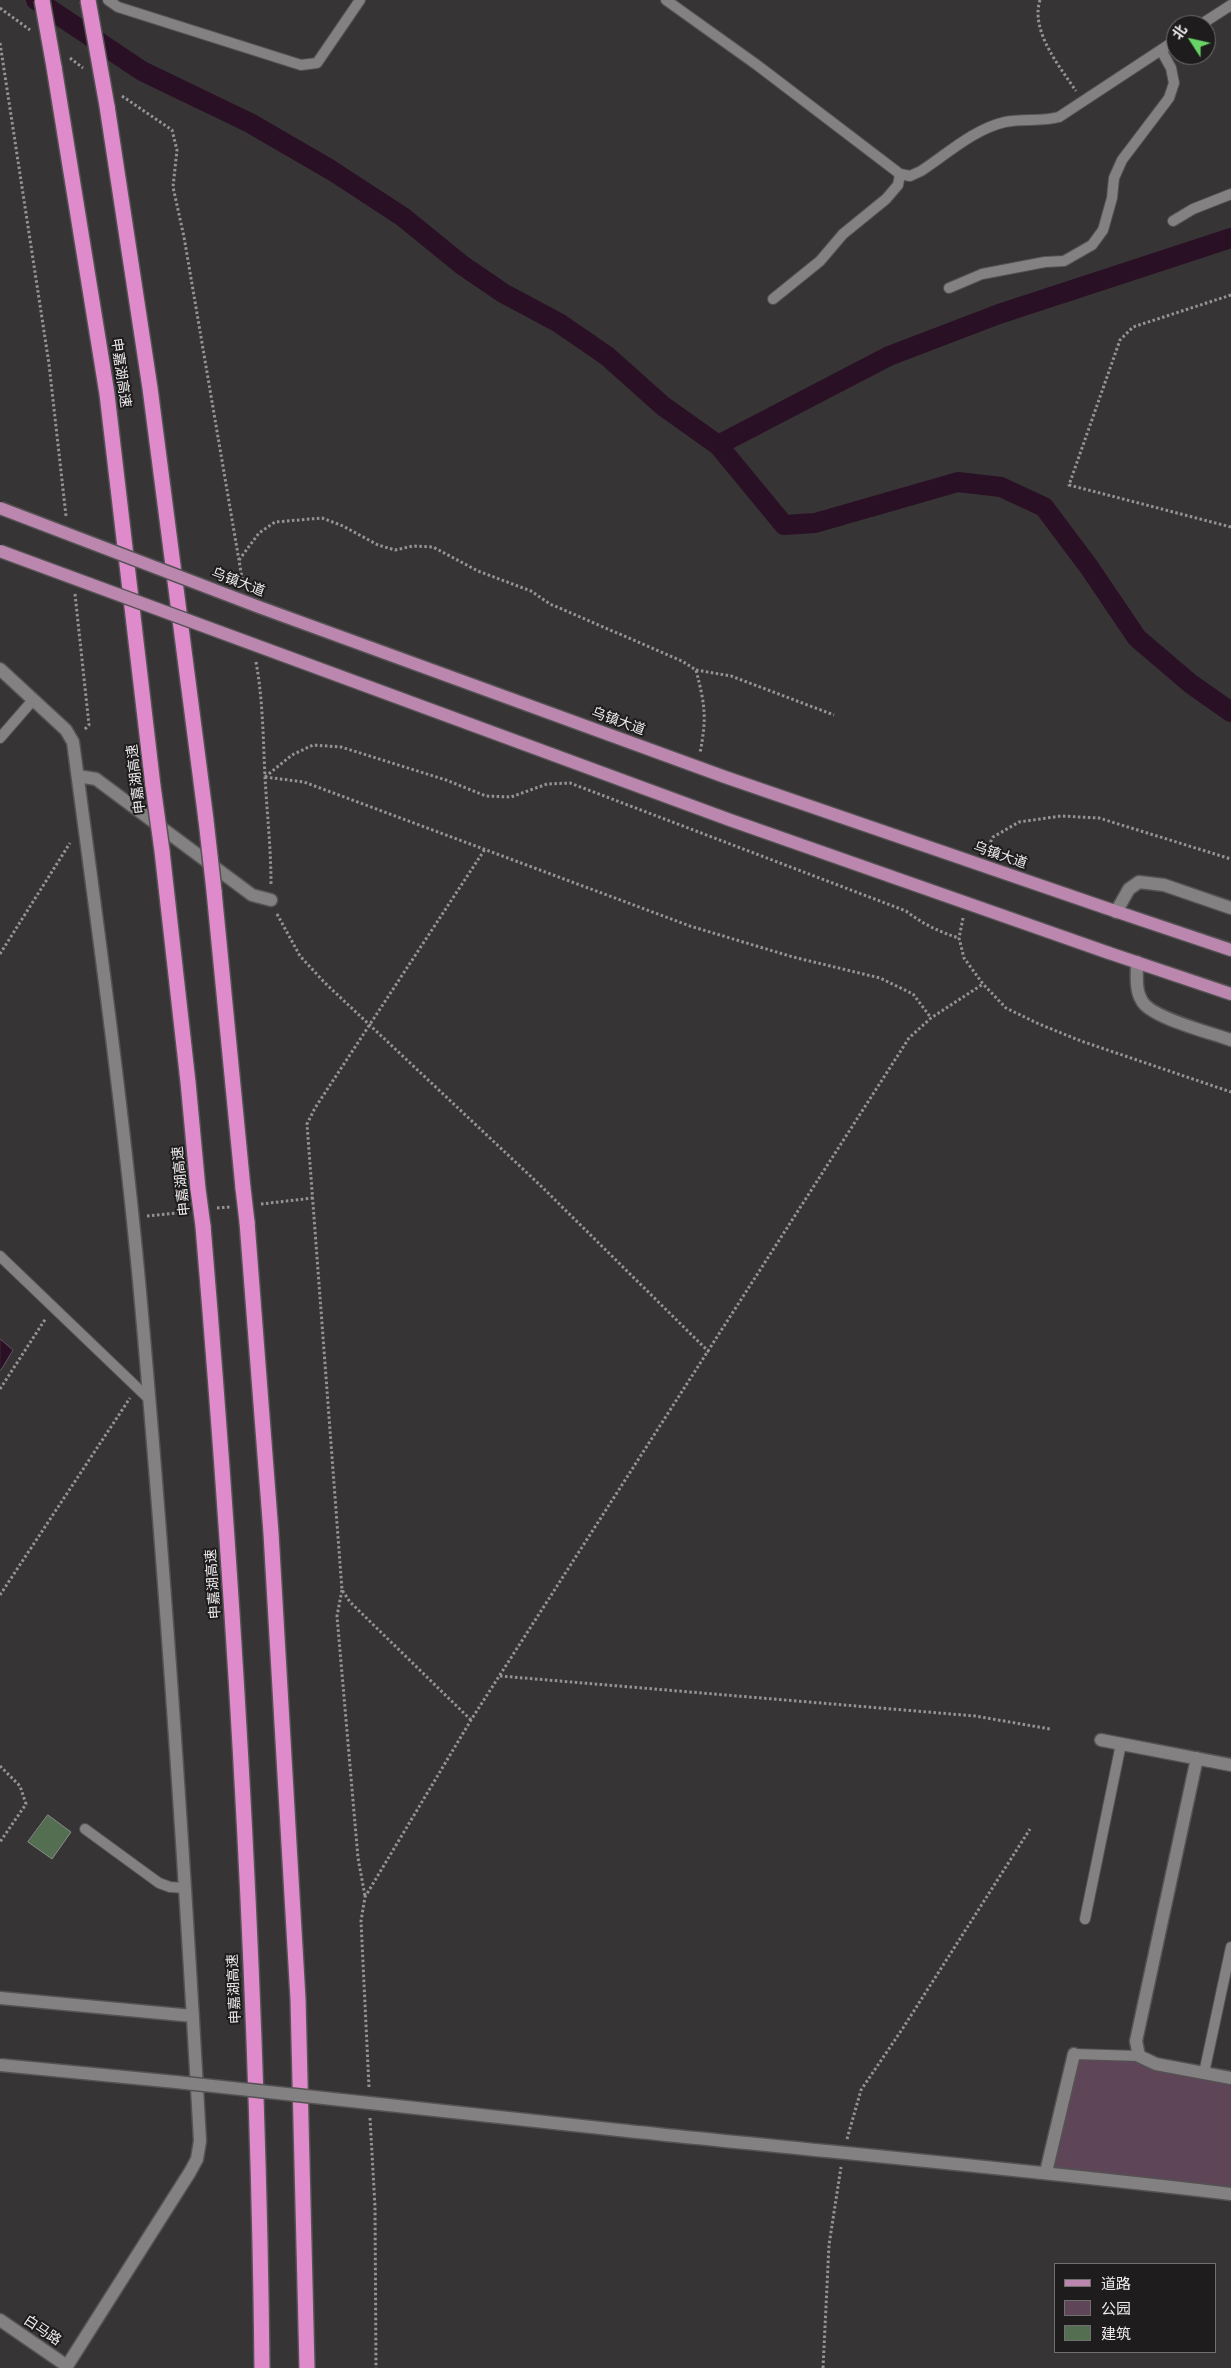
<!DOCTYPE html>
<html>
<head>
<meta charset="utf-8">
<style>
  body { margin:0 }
  #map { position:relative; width:1231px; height:2368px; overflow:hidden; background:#373436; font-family:"Roboto Condensed","Noto Sans SC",sans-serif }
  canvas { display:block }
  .legend { position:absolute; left:1054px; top:2263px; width:162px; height:90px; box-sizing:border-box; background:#1e1c1d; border:1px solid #716f70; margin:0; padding:6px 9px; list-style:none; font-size:15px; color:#eeeced }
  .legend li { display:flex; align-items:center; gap:10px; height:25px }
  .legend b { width:25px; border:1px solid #716f70 }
  .north { position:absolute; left:1166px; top:15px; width:50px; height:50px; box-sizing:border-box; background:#1e1c1d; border:1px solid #716f70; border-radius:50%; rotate:305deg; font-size:14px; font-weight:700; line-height:20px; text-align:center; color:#eeeced }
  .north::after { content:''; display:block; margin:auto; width:18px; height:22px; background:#68d465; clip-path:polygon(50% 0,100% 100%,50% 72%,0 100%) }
</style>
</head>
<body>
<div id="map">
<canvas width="1231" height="2368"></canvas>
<ul class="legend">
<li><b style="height:6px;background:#bb87ae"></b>道路</li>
<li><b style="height:14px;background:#5e4658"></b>公园</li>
<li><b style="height:14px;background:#536e51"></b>建筑</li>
</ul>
<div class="north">北</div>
</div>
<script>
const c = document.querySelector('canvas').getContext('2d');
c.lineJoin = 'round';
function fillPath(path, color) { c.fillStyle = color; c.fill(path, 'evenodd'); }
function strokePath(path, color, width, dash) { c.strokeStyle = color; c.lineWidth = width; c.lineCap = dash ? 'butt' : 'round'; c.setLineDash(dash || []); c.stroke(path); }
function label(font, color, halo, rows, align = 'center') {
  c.font = font + ' "Roboto Condensed","Noto Sans SC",sans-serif'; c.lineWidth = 4; c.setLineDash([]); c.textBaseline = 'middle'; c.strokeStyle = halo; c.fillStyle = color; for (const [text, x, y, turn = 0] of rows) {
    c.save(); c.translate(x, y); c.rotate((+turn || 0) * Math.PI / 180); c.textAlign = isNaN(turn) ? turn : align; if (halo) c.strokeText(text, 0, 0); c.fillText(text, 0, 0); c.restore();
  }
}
const green = new Path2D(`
  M1074,2054L1139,2056L1231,2078V2194L1046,2172Z`);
const water = new Path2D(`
  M0,1339L13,1350L1,1370H0Z`);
const canal = new Path2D(`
  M36,0L142,71L250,123L331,170L403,217L462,265L503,293L559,323L607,356L663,406L718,445L784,525L815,523L958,482L1001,487L1044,507L1089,567L1137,638L1191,684L1231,712
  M718,445L889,356L999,314L1231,238`);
const building = new Path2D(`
  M48,1815L71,1832L52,1859L28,1842Z`);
const path = new Path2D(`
  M1040,0C1030,31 1060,67 1076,91
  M0,8L30,30
  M0,43L49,364L66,516
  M70,58L83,68
  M122,96L172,130L177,150L173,187L184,237L243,584
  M1231,295L1133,327L1120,340L1069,485L1231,527
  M239,560L259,533L275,522L322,518L343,526L378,545L395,550L413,546L433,547L478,571L531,591L550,604L682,661L696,670C705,705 707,717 700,753
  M75,594L89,725L84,730
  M256,662C263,700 263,738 265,777C267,813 271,848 271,884
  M696,670L731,676L834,715
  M265,777L292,755L313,745L341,747L446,780L486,796L511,797L547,784L570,783L906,911C923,924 939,932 959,938
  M265,777L304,782L690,926L793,957L880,978L913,994L931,1018
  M986,851L993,837L1019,822L1061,816L1099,818L1231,859
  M277,914L300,956L325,983L541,1186L709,1352
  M963,918L959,938L964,958L983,984L1006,1008L1039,1024L1081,1041L1231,1092
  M0,954L70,843
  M261,1204L313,1198
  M217,1208L230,1207
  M147,1216L186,1212
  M0,1389L46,1318
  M342,1590L337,1616L358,1858L365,1896
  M0,1595L130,1398
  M500,1676L975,1716L1050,1729
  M471,1720L350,1602L342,1590L307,1124L315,1108L485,849
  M0,1766L20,1786L26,1804L0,1842
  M369,2087L361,1921L365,1897L471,1720L909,1038L931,1018L983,984
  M370,2118L375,2207L376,2368
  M847,2139L861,2090L903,2028L1030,1829
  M823,2368L829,2245L841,2167`);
const service = new Path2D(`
  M108,0L118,7L301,65L317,63L360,0
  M666,0L757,65L900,174L910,176L921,171C947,154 974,129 1005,122C1023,118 1041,122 1059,117L1176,40
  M1200,25L1231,5
  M1173,221L1193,209L1231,194
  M949,288L982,274L1045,262L1064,261L1092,245L1103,230L1112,198L1114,178L1122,160L1169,98L1174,83L1171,68L1161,50
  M773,299L820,261L843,234L886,199L898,185L900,174
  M0,738L33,700
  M0,1256L148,1398
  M85,1829L159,1883L170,1887L185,1888
  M1085,1919L1121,1744
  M1074,2054L1139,2056
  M1204,2073L1231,1947`);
const minor = new Path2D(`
  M0,669L66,730L73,742C97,921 122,1101 139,1281C165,1567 184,1854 200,2141L197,2159L190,2172L67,2366
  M78,776L96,779L252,895L271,900
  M1116,912L1129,889L1139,882L1164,885L1231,908
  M1137,962C1137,975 1135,990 1142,1001C1151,1018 1212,1033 1231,1040
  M1101,1740L1231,1765
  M1197,1758L1136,2041L1139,2056L1156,2064L1231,2078
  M0,1998L193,2016
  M1046,2172L1074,2054`);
const tertiary = new Path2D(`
  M628,2131C829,2152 1030,2170 1231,2194
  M0,2320L67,2366L66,2368`);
const primary = new Path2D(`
  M1103,907L1231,950
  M1109,953L1231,994`);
const motorway = new Path2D(`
  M54,67L107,394L153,786
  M107,106L150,388L206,820
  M162,851L188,1082L198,1189
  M214,891L243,1188
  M247,1222L271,1533L298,1999L307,2368
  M203,1226C235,1605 258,1987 262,2368`);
const tertiaryBridge = new Path2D(`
  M0,2065L176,2082L628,2131`);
const primaryBridge = new Path2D(`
  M0,508L259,607L725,777L1103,907
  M0,551L730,820L1109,953`);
const motorwayBridge = new Path2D(`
  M42,0L54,67
  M88,0L107,106
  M153,786L162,851
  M206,820L214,891
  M243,1188L247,1222
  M198,1189L203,1226`);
const streetNames = [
  ["申嘉湖高速",120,373,82],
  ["乌镇大道",238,583,21],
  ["乌镇大道",618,722,20],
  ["申嘉湖高速",137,779,-97],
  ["乌镇大道",1000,856,19],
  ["申嘉湖高速",182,1181,-96],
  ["申嘉湖高速",214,1584,-94],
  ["申嘉湖高速",235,1989,-93],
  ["白马路",42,2331,34]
];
fillPath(green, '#5e4658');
fillPath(water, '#2a1024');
strokePath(water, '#655260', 1);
strokePath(canal, '#2a1024', 20);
fillPath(building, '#536e51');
strokePath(building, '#898c89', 1);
strokePath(service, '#555254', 12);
strokePath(minor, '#555254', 15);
strokePath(tertiary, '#555254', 15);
strokePath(primary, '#555254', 15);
strokePath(motorway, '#555254', 18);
strokePath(path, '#959394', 3, [2.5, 2.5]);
strokePath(service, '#848183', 10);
strokePath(minor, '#848183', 12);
strokePath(tertiary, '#848183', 12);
strokePath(primary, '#bb87ae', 12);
strokePath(motorway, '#df8bcb', 15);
strokePath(tertiaryBridge, '#555254', 15, []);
strokePath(primaryBridge, '#555254', 15, []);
strokePath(motorwayBridge, '#555254', 18, []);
strokePath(tertiaryBridge, '#848183', 12);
strokePath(primaryBridge, '#bb87ae', 12);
strokePath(motorwayBridge, '#df8bcb', 15);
label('14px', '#eeeced', '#1e1c1d', streetNames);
</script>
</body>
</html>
